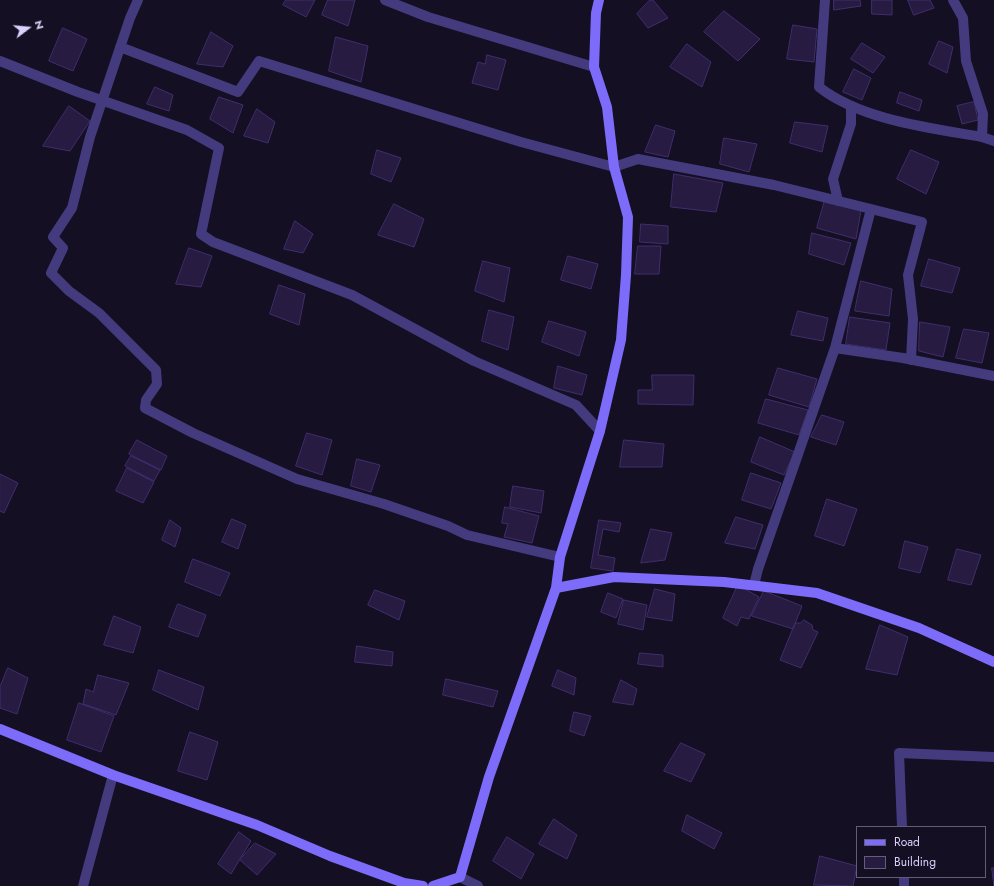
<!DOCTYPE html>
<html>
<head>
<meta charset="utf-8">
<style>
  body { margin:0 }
  #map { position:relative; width:994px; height:886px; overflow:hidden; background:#140f22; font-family:Jost,sans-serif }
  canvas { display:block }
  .legend { position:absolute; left:856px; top:826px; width:130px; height:52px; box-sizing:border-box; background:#140f22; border:1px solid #635d7a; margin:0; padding:5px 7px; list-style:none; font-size:12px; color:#dad1fd }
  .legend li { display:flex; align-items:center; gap:8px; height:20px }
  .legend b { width:20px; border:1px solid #635d7a }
  .north { position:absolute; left:8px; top:8px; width:40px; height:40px; -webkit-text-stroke:3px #140f22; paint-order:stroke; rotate:74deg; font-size:11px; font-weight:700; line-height:16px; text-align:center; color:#dad1fd }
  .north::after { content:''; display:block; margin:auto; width:14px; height:18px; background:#dad1fd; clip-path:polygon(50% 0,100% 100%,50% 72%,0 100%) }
</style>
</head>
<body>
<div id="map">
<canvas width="994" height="886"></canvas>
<ul class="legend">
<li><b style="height:5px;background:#7d6cf9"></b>Road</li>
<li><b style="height:11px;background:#271b42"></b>Building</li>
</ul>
<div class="north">N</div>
</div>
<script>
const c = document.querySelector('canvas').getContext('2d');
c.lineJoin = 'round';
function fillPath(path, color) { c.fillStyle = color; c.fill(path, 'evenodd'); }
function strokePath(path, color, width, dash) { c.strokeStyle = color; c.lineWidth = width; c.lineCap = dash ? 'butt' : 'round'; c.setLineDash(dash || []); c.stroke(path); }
const building = new Path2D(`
  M286,0H315L306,17L283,5Z
  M328,0H355L348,26L322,15Z
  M650,0H653L668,18L648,28L637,14Z
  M834,0H860L861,6L834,10Z
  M872,0H892V15L872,14Z
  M908,0H930L934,8L914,15Z
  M724,11L760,39L738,61L704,32Z
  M793,25L817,29L814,62L787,59Z
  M63,28L87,39L73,71L49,61Z
  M211,32L233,46L223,67L197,64Z
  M336,37L368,46L361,82L329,71Z
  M939,41L953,47L947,73L929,64Z
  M862,43L885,57L873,73L851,59Z
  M687,44L711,62L702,87L670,67Z
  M487,55L506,60L498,90L472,83L478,62L485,64Z
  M854,69L871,78L862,100L843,92Z
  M155,87L173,95L169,111L147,104Z
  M900,92L922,100L919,111L897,103Z
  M219,97L243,105L233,133L210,119Z
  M974,102L978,120L962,124L957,106Z
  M69,106L90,121L70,151L43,146Z
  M257,109L275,122L268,143L244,136Z
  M795,122L828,126L822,152L790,143Z
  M656,125L675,131L668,157L645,152Z
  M724,138L757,144L749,172L720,164Z
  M377,150L401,158L391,182L371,174Z
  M911,150L939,162L926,194L897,179Z
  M674,174L723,183L716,212L671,207Z
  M825,200L861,210L856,239L817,228Z
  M394,204L424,219L414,247L378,235Z
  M295,221L313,234L303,253L284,249Z
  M641,224L668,226V244L640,242Z
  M812,233L851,243L844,265L809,254Z
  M638,246H661L659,274H635Z
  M189,248L212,256L201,287L176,284Z
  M568,256L598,264L591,289L561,280Z
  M929,259L960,268L952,293L921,286Z
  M483,261L510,268L504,302L475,291Z
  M861,281L892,289L889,316L855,311Z
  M279,285L305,294L299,325L270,314Z
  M489,310L514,317L508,350L482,341Z
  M798,311L828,318L823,341L791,335Z
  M850,317L890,323L886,350L846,344Z
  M549,321L586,332L579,356L542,342Z
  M920,322L950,327L943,357L919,351Z
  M964,329L989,333L982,363L956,358Z
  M558,366L587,375L582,395L554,388Z
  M778,368L817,379L809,407L769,395Z
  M652,375H694L693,405L638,404V390H652Z
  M766,399L808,410L799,435L758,423Z
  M822,415L844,422L836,445L811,437Z
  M307,433L332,440L322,475L296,466Z
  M760,437L795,452L784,475L751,462Z
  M137,440L167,456L161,470L129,454Z
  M624,440L664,444L662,467H620Z
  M131,456L160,470L154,481L125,466Z
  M357,459L380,465L371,492L351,486Z
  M127,468L154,482L143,503L116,491Z
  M751,473L781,483L771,509L742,500Z
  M0,474L18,483L4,513L0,511Z
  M513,486L544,491L541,513L510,507Z
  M827,499L857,509L844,546L815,536Z
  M505,507L539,516L532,543L504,537L508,524L502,523Z
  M736,517L763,525L755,549L725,543Z
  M232,519L246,525L238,549L222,542Z
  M170,520L181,528L175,547L162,540Z
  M599,520L621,523L619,532L603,529L598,555L615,558L613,571L591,568Z
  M651,529L672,533L665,560L641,563Z
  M905,541L928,547L920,573L899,568Z
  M957,549L981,555L971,585L948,580Z
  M193,559L230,573L220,596L185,582Z
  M738,585L759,597L749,619L741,617L737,626L723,618Z
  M655,589L675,594L672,621L647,617Z
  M375,590L405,601L399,620L368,605Z
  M764,591L802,606L793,629L752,616Z
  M608,593L623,599L616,618L601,612Z
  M624,600L647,605L643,630L618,624Z
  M178,604L206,615L198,637L169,627Z
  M114,616L141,627L133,653L104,645Z
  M804,620L812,625L813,630L818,632L801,668L780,660L795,623H800Z
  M880,625L908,637L897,675L866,669Z
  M357,646L393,652L392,666L355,662Z
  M640,653L663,655V667L638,664Z
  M8,668L28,678L17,714L0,708V687Z
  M159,670L204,687L198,710L153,690Z
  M558,670L576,678L574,695L552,686Z
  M98,675L129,683L116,715L83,704L86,689L93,692Z
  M446,679L498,691L493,707L443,695Z
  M621,680L637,689L633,705L613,702Z
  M79,703L114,716L101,752L67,740Z
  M574,712L591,716L584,736L570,731Z
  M190,732L218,742L207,780L178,771Z
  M681,743L705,754L691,782L664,771Z
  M687,815L722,833L714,849L682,831Z
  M554,819L577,835L567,859L539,844Z
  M239,832L251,841L231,874L218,864Z
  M507,837L534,854L521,879L493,861Z
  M255,843L276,854L257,875L240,860Z
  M820,856L857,866L853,886L814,885Z
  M992,868H994V886Z`);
const street = new Path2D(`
  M138,0L130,18L90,137L72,208L53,237L63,248L51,273L69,291L99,313L156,370L157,384L146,400L145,408L193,433L297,479L384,504L448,526L467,535L560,557
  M385,0L428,17L594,67
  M825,0L819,87C861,120 930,128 982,137L983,114L966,61L963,18L953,0
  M120,47L238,92L259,61L521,142L614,167L638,159L774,185L871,209
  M0,61L78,92L187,130L219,148L201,234L213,242L352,295L474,361L576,405L600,431
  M982,137L994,141
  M838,201L833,179L851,124V107
  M835,348L871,209L922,222L908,275L913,319L911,360
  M754,585L758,569L835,348L903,358L994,376
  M902,827L899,753L994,757
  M460,877L478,886
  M904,877V886
  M83,886L113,775`);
const secondary = new Path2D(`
  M556,588L614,577L724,582L817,593L919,628L994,662
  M0,729L113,775L257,825L330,856L404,883L423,886
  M433,886L460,877L489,777L556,588L560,557L600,431L621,340L626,275L628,217L614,167L607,107L594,67L596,13L599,0`);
fillPath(building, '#271b42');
strokePath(building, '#402e6d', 1);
strokePath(street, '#443b7f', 10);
strokePath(secondary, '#7d6cf9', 10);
</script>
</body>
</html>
